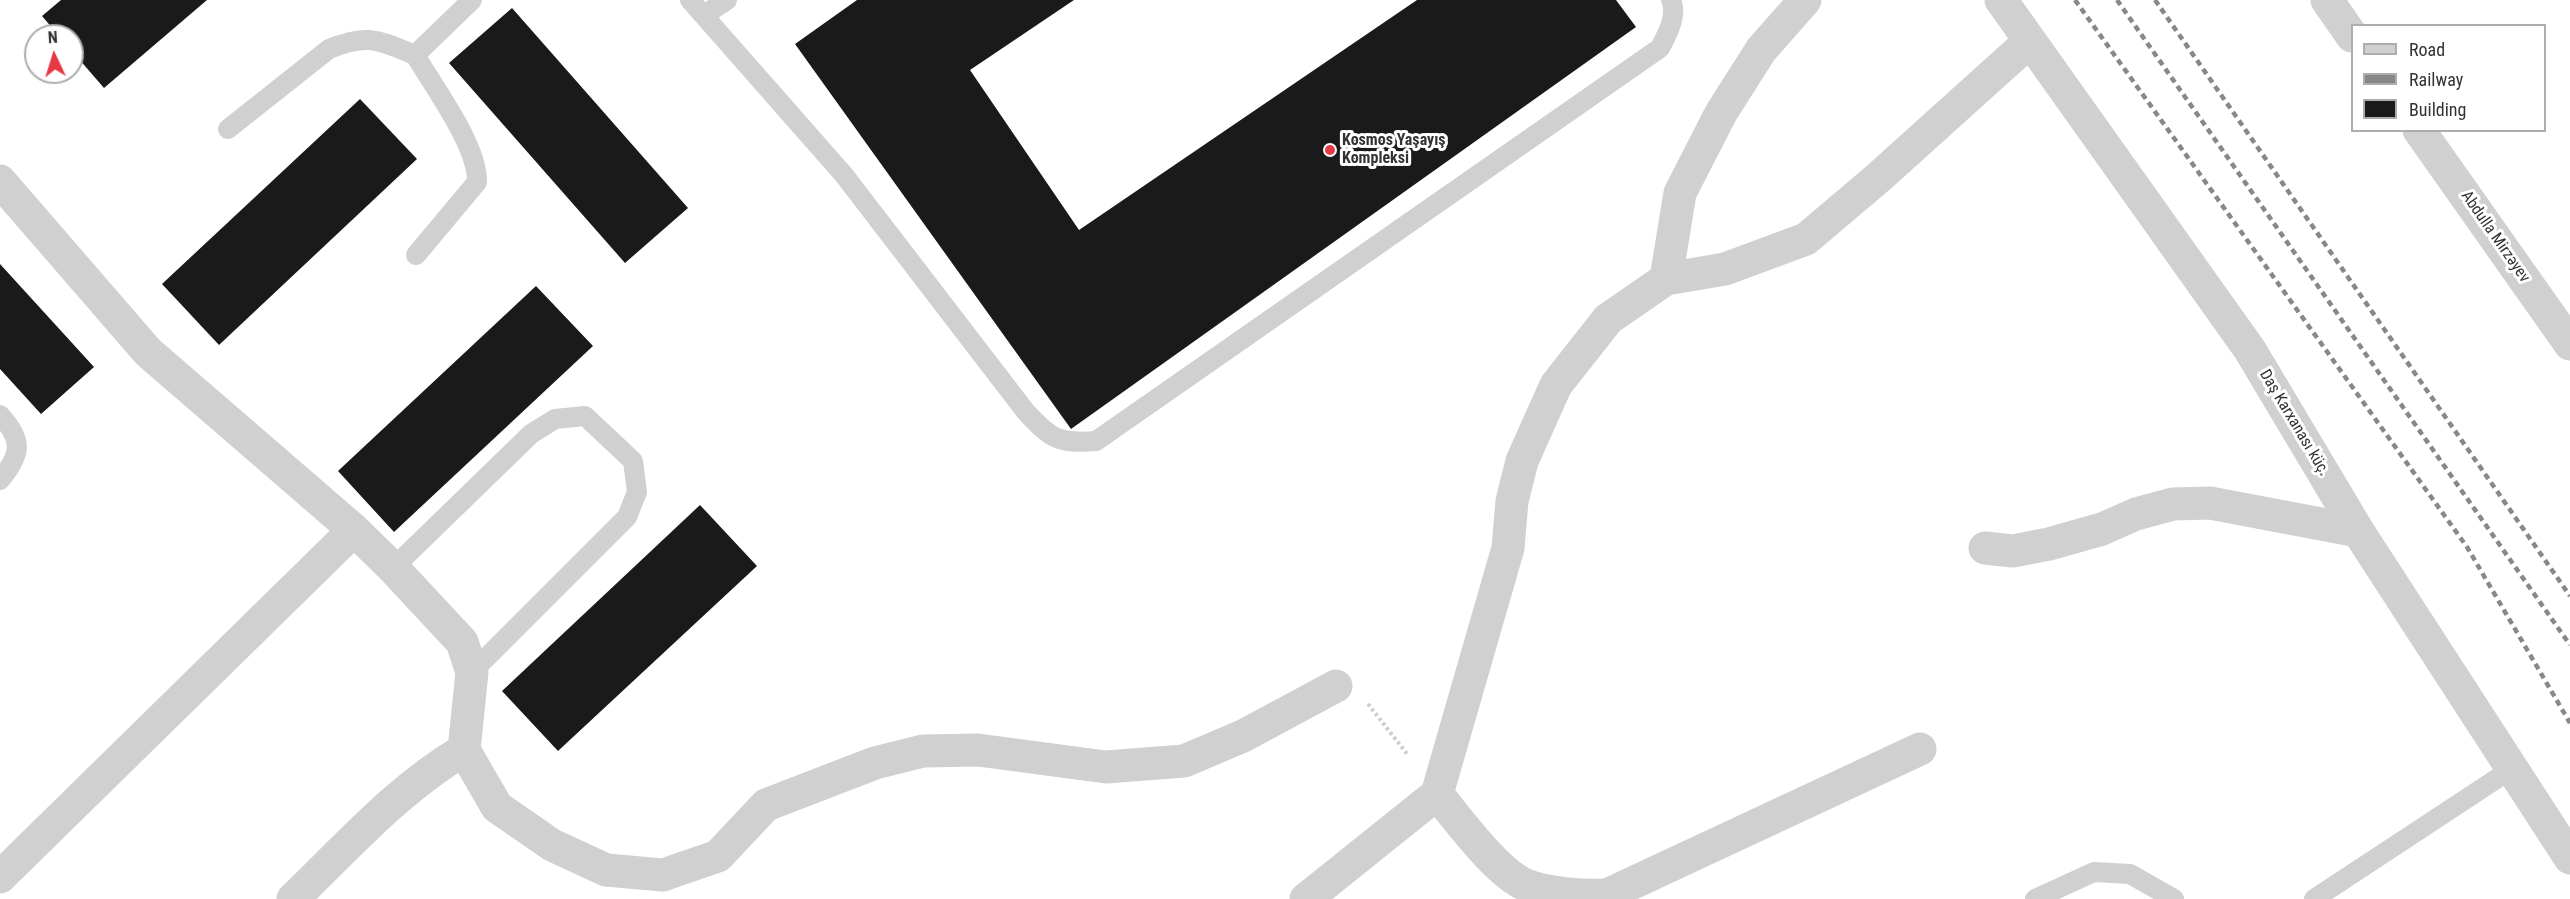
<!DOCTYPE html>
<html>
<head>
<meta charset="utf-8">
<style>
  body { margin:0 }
  #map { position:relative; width:2570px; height:899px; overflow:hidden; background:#fff; font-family:"Roboto Condensed",sans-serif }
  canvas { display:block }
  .legend { position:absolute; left:2351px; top:24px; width:195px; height:108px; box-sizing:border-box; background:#fff; border:2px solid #adadad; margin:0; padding:8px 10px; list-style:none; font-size:18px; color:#333 }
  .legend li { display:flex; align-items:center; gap:12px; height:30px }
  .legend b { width:30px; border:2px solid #adadad }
  .north { position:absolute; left:24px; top:24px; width:60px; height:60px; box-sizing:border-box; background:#fff; border:2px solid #adadad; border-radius:50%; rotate:356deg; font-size:16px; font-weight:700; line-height:24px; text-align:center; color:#333 }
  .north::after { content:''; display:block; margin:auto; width:21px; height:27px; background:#e63946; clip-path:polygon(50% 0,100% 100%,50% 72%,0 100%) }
</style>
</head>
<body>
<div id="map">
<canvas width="2570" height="899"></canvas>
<ul class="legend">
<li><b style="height:8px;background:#d0d0d0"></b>Road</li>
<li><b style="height:8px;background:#888"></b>Railway</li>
<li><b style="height:16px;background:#1a1a1a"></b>Building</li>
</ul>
<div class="north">N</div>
</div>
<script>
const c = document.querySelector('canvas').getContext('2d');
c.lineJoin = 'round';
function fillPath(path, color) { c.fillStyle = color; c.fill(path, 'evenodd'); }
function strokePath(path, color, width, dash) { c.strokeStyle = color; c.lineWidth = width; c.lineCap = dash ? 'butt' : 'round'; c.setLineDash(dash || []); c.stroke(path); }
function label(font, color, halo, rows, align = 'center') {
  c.font = font + ' "Roboto Condensed",sans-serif'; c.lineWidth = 6; c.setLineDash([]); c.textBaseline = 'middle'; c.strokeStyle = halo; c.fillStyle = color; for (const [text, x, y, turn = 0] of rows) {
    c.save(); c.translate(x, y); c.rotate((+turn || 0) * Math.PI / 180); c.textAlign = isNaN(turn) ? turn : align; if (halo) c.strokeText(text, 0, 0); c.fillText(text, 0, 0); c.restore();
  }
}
const building = new Path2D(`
  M61,0H207L104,88L72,51V36H59L42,16Z
  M857,0H1074L970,70L1079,230L1417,0H1616L1636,27L1071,429L795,44Z
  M512,8L688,208L625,263L449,63Z
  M360,99L417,159L219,345L162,284Z
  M0,264L94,367L41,414L0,369Z
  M536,286L593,346L394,532L338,471Z
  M700,505L757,566L558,751L502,691Z`);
const path = new Path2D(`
  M1368,704L1408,755`);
const service = new Path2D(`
  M690,0L844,175L1026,412C1051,439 1059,444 1096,441L1660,48C1667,35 1678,15 1671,0
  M704,15L727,0
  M228,129L329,49C368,33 378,40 415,55
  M416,255L477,182C478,146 434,87 415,55L472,0
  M0,415C23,440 22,454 0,480
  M393,568L531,434L555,419L585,416L633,461L637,492L627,517L472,672
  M2035,899L2094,872L2130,874L2174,899
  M2314,899L2513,768`);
const minor = new Path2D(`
  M2001,0L2250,350L2358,531L2570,858
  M2327,0L2352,36
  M2419,130L2570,344
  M0,181L148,352L354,530L393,568L462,642L472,672L464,750L497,807L552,845L606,870L663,875L718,856L766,805L875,763L923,751L978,750L1106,767L1184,761L1243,736L1336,686
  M1666,279L1725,269L1806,239L1878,178L2030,41
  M1985,548L2013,551L2049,544L2102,529L2136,514L2173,504L2210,503L2358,531
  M1437,794L1508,548L1512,501L1522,461L1556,385L1608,319L1666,279L1680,193L1721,113L1761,50L1805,0
  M0,877L354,530
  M293,899C347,847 399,788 464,750
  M1306,899L1437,794C1459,820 1497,874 1528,886C1550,894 1584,896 1607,895L1920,749`);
const rail = new Path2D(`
  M2075,0L2467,547L2570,723
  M2117,0L2570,645
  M2155,0L2570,596`);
const markers = [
  [1330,150,6,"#e63946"]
];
const poiNames = [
  ["Kosmos Yaşayış",1342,141],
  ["Kompleksi",1342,159]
];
const streetNames = [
  ["Abdulla Mirzəyev",2495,237,55],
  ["Daş Karxanası küç.",2294,423,59]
];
fillPath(building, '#1a1a1a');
strokePath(path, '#cdcdcd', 4, [3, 3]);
strokePath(service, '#d0d0d0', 20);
strokePath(minor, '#d0d0d0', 33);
strokePath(rail, '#888', 4.5, [6, 4.5]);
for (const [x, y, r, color] of markers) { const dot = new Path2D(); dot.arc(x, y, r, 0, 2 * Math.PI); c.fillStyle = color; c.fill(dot); strokePath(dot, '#fff', 2); }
label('bold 16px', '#333', '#fff', poiNames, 'left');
label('16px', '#333', '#fff', streetNames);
</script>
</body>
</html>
